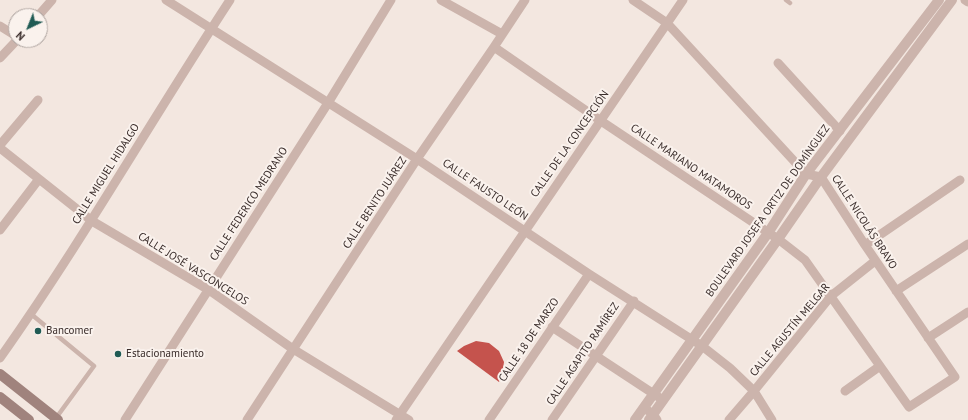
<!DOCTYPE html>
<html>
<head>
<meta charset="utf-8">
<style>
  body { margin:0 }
  #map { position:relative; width:968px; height:420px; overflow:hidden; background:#f3e7e0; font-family:"PT Sans",sans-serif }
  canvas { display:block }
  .north { position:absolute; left:8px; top:8px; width:40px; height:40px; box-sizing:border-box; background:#faf2ed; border:1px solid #ada39f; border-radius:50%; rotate:223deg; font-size:11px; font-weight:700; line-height:16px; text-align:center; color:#3a2d2b }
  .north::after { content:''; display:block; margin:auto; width:14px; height:18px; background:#205b54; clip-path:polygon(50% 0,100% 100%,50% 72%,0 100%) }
</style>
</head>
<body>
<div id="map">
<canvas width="968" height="420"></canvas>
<div class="north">N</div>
</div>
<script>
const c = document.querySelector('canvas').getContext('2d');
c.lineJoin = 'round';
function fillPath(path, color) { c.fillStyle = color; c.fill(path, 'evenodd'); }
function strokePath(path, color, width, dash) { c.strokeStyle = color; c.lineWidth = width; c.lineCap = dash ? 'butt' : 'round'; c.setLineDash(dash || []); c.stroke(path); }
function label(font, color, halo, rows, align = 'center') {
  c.font = font + ' "PT Sans",sans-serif'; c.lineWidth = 4; c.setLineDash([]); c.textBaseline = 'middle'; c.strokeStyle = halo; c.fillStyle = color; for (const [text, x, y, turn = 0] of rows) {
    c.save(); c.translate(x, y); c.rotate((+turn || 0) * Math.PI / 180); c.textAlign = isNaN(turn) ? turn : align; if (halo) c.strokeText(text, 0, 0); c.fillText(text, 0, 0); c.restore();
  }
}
const building = new Path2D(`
  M476,341L489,343L499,351L504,362L502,375L499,382L457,351L464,346Z`);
const service = new Path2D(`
  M786,0L790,3
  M31,314L94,366L56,418`);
const minor = new Path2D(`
  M166,0L417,159L589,274L702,346L730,368L754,391L772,420
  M441,0L502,34
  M965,0L968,2
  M38,16L52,0
  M0,26L16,36
  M494,47L601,121L778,239L805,260L909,407L955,377L865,245L821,177L806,174L667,23L633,0
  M0,58L17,40
  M778,63L840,131
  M0,145L38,100
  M0,148L92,221L209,290L293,349L409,420
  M0,230L39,179
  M865,245L960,180
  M896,291L968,244
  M552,327L663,400
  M928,338L968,312
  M0,358C82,242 152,119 230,0
  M845,391L880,366
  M644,408L653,414L657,420
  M125,420L328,103L391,0
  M247,420L417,159L494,47L525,0
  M396,420L683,0
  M489,420L589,274
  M552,420L634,301
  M729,420L754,391L831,296L875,261`);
const tertiary = new Path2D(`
  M635,420L768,233L806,174L939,0
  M649,420L778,239L821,177L952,0`);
const secondary = new Path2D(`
  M0,374L58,420
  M0,397L29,420`);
const markers = [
  [38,331,4,"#205b54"],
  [118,354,4,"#205b54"]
];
const streetNames = [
  ["CALLE DE LA CONCEPCIÓN",570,144,-55],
  ["CALLE MARIANO MATAMOROS",691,167,34],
  ["CALLE MIGUEL HIDALGO",106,174,-58],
  ["CALLE FAUSTO LEÓN",485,190,34],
  ["CALLE BENITO JUÁREZ",375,203,-57],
  ["CALLE FEDERICO MEDRANO",249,204,-57],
  ["BOULEVARD JOSEFA ORTIZ DE DOMÍNGUEZ",768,211,-55],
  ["CALLE NICOLÁS BRAVO",864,222,57],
  ["CALLE JOSÉ VASCONCELOS",193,269,32],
  ["CALLE AGUSTÍN MELGAR",790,330,-50],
  ["CALLE 18 DE MARZO",529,340,-56],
  ["CALLE AGAPITO RAMÍREZ",583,354,-56]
];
const poiNames = [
  ["Bancomer",46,331],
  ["Estacionamiento",126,354]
];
fillPath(building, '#c5534d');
strokePath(service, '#ccb4ac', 4.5);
strokePath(minor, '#ccb4ac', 9);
strokePath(tertiary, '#ccb4ac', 10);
strokePath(secondary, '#a0837d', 10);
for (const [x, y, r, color] of markers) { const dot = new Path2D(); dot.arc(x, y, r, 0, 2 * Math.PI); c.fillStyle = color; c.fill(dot); strokePath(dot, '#faf2ed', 1.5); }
label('11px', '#3a2d2b', '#faf2ed', streetNames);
label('11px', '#3a2d2b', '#faf2ed', poiNames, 'left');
</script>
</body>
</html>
